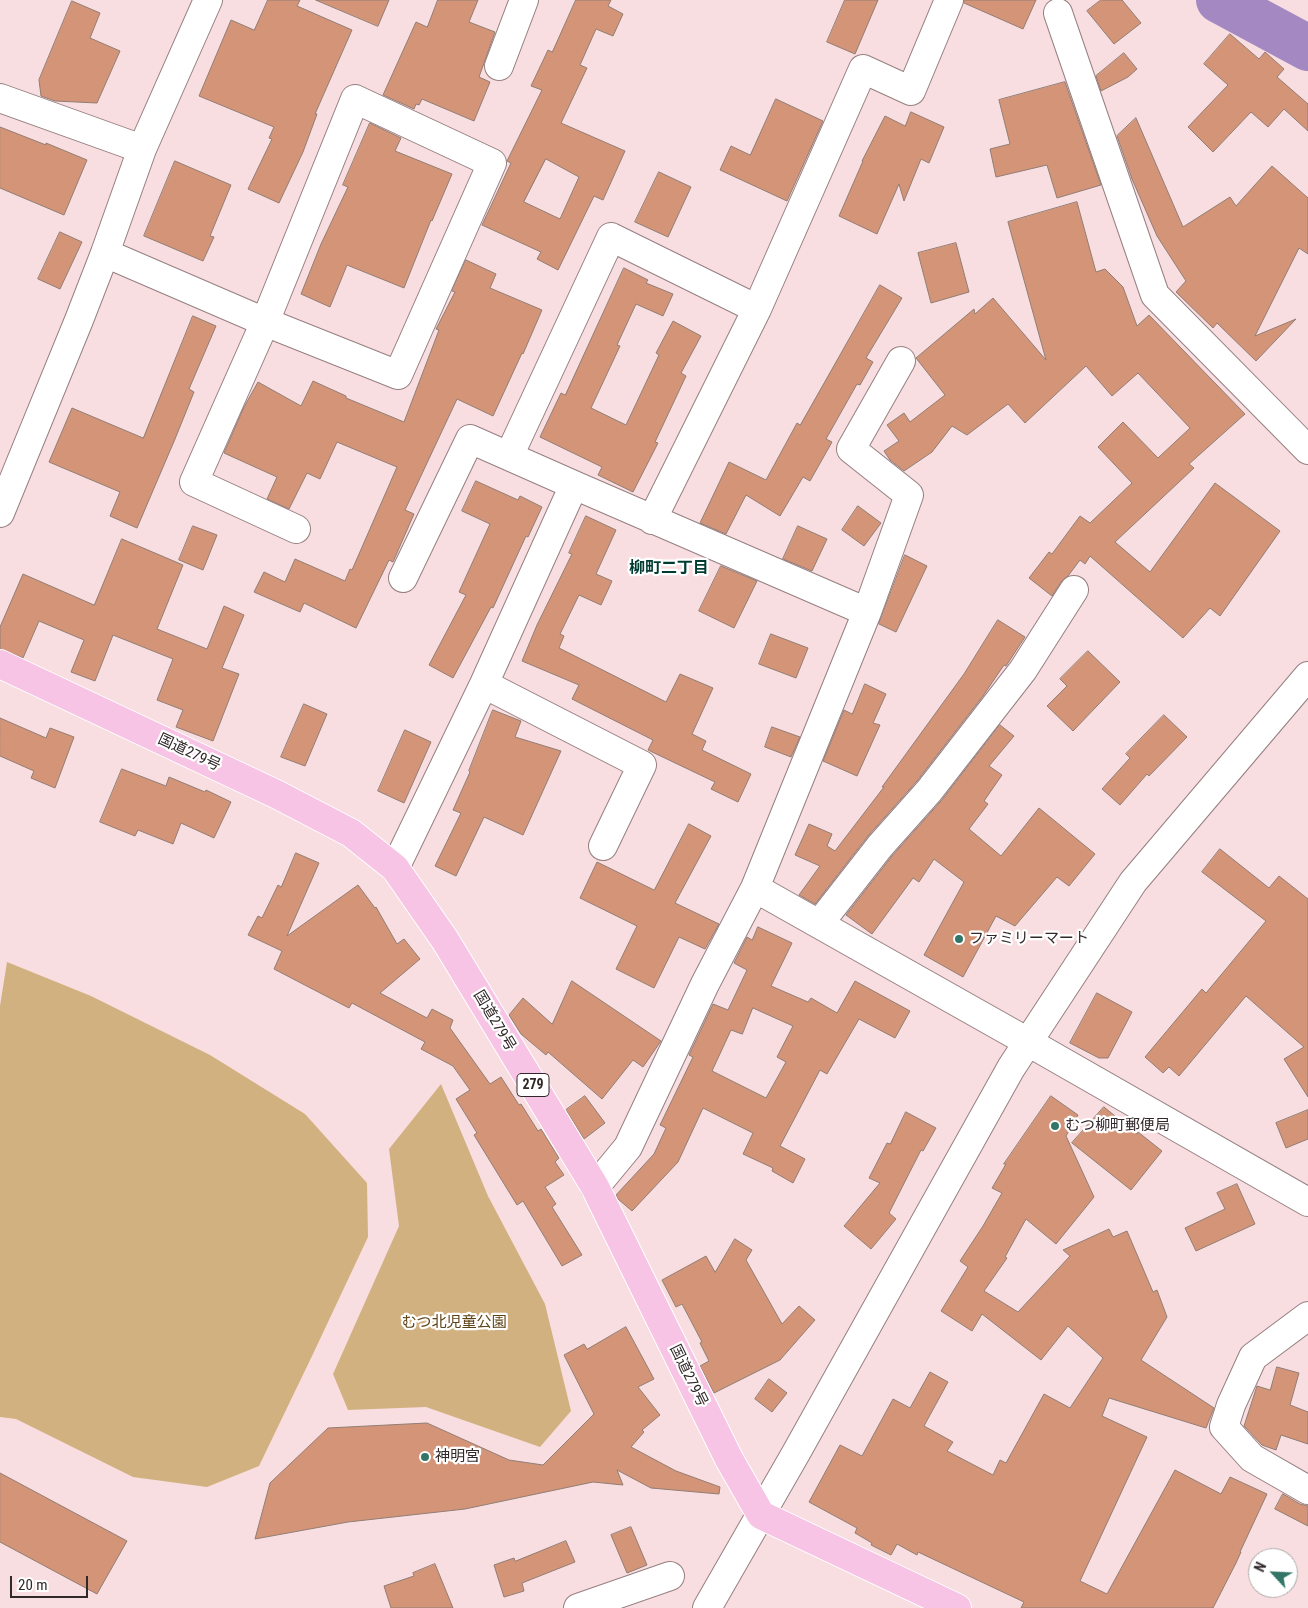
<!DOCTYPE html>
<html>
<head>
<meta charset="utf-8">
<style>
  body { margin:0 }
  #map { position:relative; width:1308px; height:1608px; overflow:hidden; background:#f8dee0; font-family:"Roboto Condensed",sans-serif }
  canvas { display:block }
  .north { position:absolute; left:1248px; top:1548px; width:50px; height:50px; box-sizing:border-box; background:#fff; border:1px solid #ada9a9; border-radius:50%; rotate:295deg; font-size:14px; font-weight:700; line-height:20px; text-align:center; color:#312829 }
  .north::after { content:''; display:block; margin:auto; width:18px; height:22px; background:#337566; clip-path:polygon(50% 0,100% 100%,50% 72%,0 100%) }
  .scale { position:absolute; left:10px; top:1576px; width:78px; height:22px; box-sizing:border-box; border:2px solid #312829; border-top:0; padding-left:6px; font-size:15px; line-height:18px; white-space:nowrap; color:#312829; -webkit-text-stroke:4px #fff; paint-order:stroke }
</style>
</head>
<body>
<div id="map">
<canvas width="1308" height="1608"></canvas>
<div class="north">N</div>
<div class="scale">20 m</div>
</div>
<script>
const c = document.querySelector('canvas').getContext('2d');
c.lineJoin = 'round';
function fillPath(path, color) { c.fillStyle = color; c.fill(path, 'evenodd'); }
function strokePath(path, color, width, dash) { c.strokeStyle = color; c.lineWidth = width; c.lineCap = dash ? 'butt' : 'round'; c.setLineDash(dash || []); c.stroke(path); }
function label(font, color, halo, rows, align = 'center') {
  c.font = font + ' "Roboto Condensed","Noto Sans JP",sans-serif'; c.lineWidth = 4.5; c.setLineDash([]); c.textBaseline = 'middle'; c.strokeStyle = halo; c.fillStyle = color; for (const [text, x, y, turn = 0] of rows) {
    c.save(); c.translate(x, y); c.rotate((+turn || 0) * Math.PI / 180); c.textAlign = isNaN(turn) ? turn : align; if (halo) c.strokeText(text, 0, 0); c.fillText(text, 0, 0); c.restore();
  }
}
const green = new Path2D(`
  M7,962L91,996L210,1055L305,1114L367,1183L368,1237L313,1354L259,1466L207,1487L133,1477L16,1419L0,1417V1006Z
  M441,1084L488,1196L545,1304L571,1411L540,1447L426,1407L348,1410L333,1374L399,1226L389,1149Z`);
const river = new Path2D(`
  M1219,0L1308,48`);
const building = new Path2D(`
  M268,0H300L297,6L352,30L315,114H317L303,152L279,203L248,189L272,139L269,138L274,127L199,96L231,20L254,30Z
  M316,0H389L378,26Z
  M438,0H478L469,22L495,32L479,77L490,82L474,121L422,99L419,105L416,104L414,109L383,95L416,22L427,27Z
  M576,0H611L608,6L623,14L613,36L596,29L580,65L587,68L561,123L625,151L603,200L594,196L558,270L537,259L541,252L482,225L511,163L507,161L542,90L531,86L548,50L552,52ZM546,159L579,177L560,219L524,202Z
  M845,0H878L855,54L827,42Z
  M964,0H1036L1023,29L964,3Z
  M1101,0H1122L1141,23L1114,44L1087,11Z
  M72,1L100,13L90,38L120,51L97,103L55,101L41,96L39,80Z
  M1230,34L1259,59L1265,52L1284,69L1277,77L1308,104V131L1284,109L1268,127L1251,112L1213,152L1188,127L1228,85L1204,64Z
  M1124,53L1137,69L1128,77L1101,91L1096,76Z
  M1065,82L1101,185L1057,198L1047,165L996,177L990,149L1010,144L999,100Z
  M776,99L823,121L787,201L720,170L731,146L750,155Z
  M911,112L944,127L929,163L921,159L904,201L899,184L877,234L839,216L863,161H862L885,116L905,126Z
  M1136,118L1183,227L1230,197L1236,206L1272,166L1308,198V254L1299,248L1255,336L1296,319L1256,361L1217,323L1213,328L1176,292L1186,281L1157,236L1132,179L1117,136Z
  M370,123L401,138L395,151L452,174L432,221L431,220L404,288L347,265L330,307L301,294L321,244L348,187L343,185Z
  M0,127L46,145V143L87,160L64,215L0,188Z
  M175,161L231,185L210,236L214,237L203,261L144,236Z
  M659,172L691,187L668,237L635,222Z
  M1077,202L1096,272L1105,269L1123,287L1137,326L1149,315L1245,414L1189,464L1194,468L1115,542L1150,572L1215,483L1280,531L1220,616L1210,608L1183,638L1090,556L1085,564L1080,560L1068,576L1061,582L1052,596L1029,578L1049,552L1052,554L1080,516L1090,523L1132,483L1098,447L1123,422L1158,458L1190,428L1138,373L1112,396L1086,366L1025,423L1008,404L967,435L952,426L932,452L904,471L890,460L884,451L899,441L887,425L904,413L910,422L945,395L916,358L974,309L975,314L993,298L1046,360L1008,222Z
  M60,232L82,242L60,289L38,279Z
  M956,243L969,292L931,303L918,253Z
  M466,260L496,274L490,288L542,310L523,354L522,353L493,416L457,399L405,510L414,514L393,562L389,560L356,628L304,603L300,612L254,592L264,572L285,582L295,559L345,581L350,569L352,570L397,467L337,442L320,479L307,473L289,509L267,499L277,477L224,453L244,407L258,382L301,406L313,381L346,396V398L404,422L439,330L436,329L455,292L452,291Z
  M624,268L648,280L646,283L673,294L663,316L636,304L617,345L620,346L591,408L626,425L659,355L656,353L673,321L701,336L681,373L686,376L655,442L658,443L633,492L598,475L602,467L540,437L561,393L565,395Z
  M880,285L902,298L866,358L873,362L860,385L857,384L826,439L832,442L810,481L803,477L780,516L746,495L726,534L700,523L729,462L766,480L797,423L800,425Z
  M193,316L216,326L189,389L194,392L175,439L137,528L110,516L120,492L49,462L72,408L143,438Z
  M476,481L518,500L520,496L542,507L528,537L526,536L493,608L491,607L453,678L429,665L466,595L459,592L490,524L462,511Z
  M858,506L881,523L864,546L842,530Z
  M586,516L616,530L596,574L612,581L601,605L579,595L560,634L564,636L559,648L666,702L680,674L713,688L692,734L706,741L702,750L751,774L738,802L711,789L715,782L648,750L653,740L572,699L579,685L522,661L537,625L572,554L569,553Z
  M193,526L217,535L203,570L179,560Z
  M798,526L827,539L812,571L783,559Z
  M122,539L183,565L157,629L207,649L224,606L244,615L222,668L239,674L213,741L176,727L183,710L157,700L173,659L113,635L95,681L71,672L84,640L39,621L23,658L0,649V627L23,574L94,605Z
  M905,555L927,566L896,632L879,624Z
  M721,566L757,581L734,628L699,611Z
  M998,620L1025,637L1006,666L1004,665L983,696L917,781L868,836L815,904L799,895L820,866L795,855L809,824L832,834L827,846L835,851L884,787H882L964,674Z
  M771,634L808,648L796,678L759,664Z
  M1088,651L1120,682L1073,731L1047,706L1067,686L1060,679Z
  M865,684L886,694L873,723L880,725L857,776L823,761L844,710L852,714Z
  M304,704L327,714L305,766L281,757Z
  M493,710L521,721L515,737L561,751L523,835L484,817L456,876L435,866L461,813L453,810L470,772L469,771Z
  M1164,715L1187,737L1149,776L1147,774L1120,805L1102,789L1130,758L1126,754Z
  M0,718L46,738L50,728L74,737L55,788L31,778L34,771L0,756Z
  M1000,725L1014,736L989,766L1002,775L984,801L988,804L969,829L1001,856L1039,808L1095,854L1069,886L1057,877L1015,926L996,916L963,977L924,955L964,882L934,859L919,882L913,878L872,934L846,915L892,856L941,801Z
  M772,727L800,737L791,757L765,747Z
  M405,730L431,742L404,803L378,791Z
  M122,769L166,786L169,777L205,792L206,790L231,802L214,838L181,823L173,844L138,830L135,836L100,822Z
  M689,824L711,836L675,903L719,924L705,949L679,937L654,988L616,969L637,926L580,898L597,862L654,890Z
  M1220,849L1269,888L1279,876L1308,899V1097L1284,1059L1304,1047L1246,996L1179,1076L1169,1067L1163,1073L1145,1057L1202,989L1206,993L1266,921L1202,872Z
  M296,853L319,863L287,936L358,885L375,908L376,907L397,944L404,939L420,959L380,993L427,1018L432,1009L453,1020L450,1028L490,1084L501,1077L519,1105L521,1104L538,1131L541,1129L559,1158L555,1162L564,1175L545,1187L556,1204L552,1207L582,1255L562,1266L523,1201L517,1205L474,1135L477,1133L456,1099L470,1090L453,1066L421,1049L425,1042L352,1003L349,1008L274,969L282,951L248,935L258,916L262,918L278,885L281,887Z
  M758,927L792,943L771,986L808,1002L811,998L837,1013L855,981L910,1011L895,1038L859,1019L827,1074L820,1070L780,1146L805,1159L793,1183L772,1171L773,1168L743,1154L753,1133L703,1108L678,1162L632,1211L618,1199L616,1195L654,1154L666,1128L660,1125L693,1057L689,1055L713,1004L728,1010L747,970L734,963L747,937L752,940ZM753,1008L793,1026L777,1057L786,1062L766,1098L712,1071L731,1030L742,1034Z
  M572,981L661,1041L643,1067L633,1060L602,1099L548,1052L546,1055L521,1034L509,1015L523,998L552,1024Z
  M1097,993L1132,1012L1108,1058H1099L1070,1043Z
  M585,1096L605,1123L584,1139L566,1110Z
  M1051,1096L1078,1115L1066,1136L1094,1197L1056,1244L1026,1219L1005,1257L1007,1258L984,1291L1018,1312L1070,1256L1063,1250L1109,1229L1113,1237L1127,1231L1153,1292L1157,1290L1167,1317L1141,1360L1214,1408L1206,1428L1109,1398L1102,1416L1147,1437L1080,1581L1107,1594L1175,1470L1221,1494L1230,1477L1267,1494L1240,1552H1241L1236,1563L1213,1608H1021L1024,1602L918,1552L917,1555L897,1544L891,1555L871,1545L872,1543L855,1533L857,1528L809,1502L840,1445L862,1456L893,1399L910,1408L930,1372L948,1382L924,1426L953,1442L947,1451L993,1475L1000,1460L1006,1463L1044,1394L1070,1408L1103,1358L1068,1326L1041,1360L982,1314L972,1331L941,1311L968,1267L960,1261L983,1226L1002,1193L992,1188L1006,1164H1004Z
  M1104,1107L1137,1134L1138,1132L1162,1151L1131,1190L1072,1143Z
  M1308,1110V1139L1286,1148L1276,1123Z
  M906,1112L936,1128L923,1151L921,1150L889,1213L896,1219L871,1249L844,1226L880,1183L869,1178L887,1143L890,1144Z
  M1237,1184L1255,1224L1196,1251L1185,1228L1225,1209L1217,1193Z
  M735,1239L752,1250L746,1260L782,1324L799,1306L815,1320L780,1360L714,1393L700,1366L709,1361L700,1343L702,1342L682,1304L676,1307L662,1280L706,1256L715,1272Z
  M626,1327L654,1379L638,1387L660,1415L642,1430L644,1432L631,1447L676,1471L720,1487L719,1494L651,1488L617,1470L623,1485L593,1482L465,1509L348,1522L255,1539L270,1483L328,1428L427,1423L509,1460L543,1465L594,1414L564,1355L584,1344L587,1349Z
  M1277,1367L1299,1373L1290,1405L1308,1412V1444L1281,1435L1276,1450L1262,1445L1244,1426L1257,1386L1270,1390Z
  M769,1379L787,1393L772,1412L755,1399Z
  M0,1473L127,1541L97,1594L0,1542Z
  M1283,1494L1300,1504L1308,1506V1526L1275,1509Z
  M631,1527L647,1565L627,1573L611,1535Z
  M566,1541L575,1562L522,1583L524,1591L504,1597L494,1565L514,1558L515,1561Z
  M435,1564L453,1608H391L384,1586L414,1576L413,1573Z`);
const minor = new Path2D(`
  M1058,13L1155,295L1308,450
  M499,66L524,0
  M0,98L142,149
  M105,253L265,322L398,375L492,163L355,99L265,322L194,482L296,529
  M509,456L611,237L757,309
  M574,485L867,612
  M0,513L79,320L105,253L142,149L208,0
  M652,520L757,309L863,69L911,91L949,0
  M484,684L642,765L603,846
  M395,868L484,684L574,485L470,439L403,578
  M755,888L1028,1042
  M819,924L880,846L929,791L1023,670L1074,590
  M595,1187L628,1147L705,984L755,888L867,612L909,495L851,449L901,361
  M1308,1316L1253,1357L1231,1405L1224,1427L1252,1458L1308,1490
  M578,1608L670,1576`);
const tertiary = new Path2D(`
  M1028,1042L1308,1202
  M707,1608L796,1453L1011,1068L1028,1042L1133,882L1308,676`);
const trunk = new Path2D(`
  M0,664L276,794L351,833L395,868L445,940L595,1187L729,1459L761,1515L957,1608`);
const markers = [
  [959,939,5,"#337566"],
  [1055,1126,5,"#337566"],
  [425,1457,5,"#337566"]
];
const shields = [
  [533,1085,32]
];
const shieldNames = [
  ["279",533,1085]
];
const streetNames = [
  ["国道279号",189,753,25],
  ["国道279号",494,1021,59],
  ["国道279号",688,1376,64]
];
const poiNames = [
  ["ファミリーマート",969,939],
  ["むつ柳町郵便局",1065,1126],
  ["神明宮",435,1457]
];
const parkNames = [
  ["むつ北児童公園",454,1323]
];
const neighbourhoodNames = [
  ["柳町二丁目",669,569]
];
fillPath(green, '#d2b180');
strokePath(river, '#a488c1', 46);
fillPath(building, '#d49478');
strokePath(building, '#917d74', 1);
strokePath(minor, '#967f81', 30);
strokePath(tertiary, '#967f81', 30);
strokePath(trunk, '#fff', 30);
strokePath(minor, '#fff', 28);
strokePath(tertiary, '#fff', 28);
strokePath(trunk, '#f7c4e6', 28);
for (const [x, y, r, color] of markers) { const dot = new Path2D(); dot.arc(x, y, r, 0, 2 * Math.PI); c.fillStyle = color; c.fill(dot); strokePath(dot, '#fff', 2); }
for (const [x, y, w] of shields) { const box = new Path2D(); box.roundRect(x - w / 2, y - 11.5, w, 23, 4); c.fillStyle = '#fff'; c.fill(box); strokePath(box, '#312829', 1); }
label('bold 14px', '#312829', null, shieldNames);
label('15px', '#312829', '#fff', streetNames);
label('15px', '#312829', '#fff', poiNames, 'left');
label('15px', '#5e4316', '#fff', parkNames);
label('bold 16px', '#003c31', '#fff', neighbourhoodNames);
</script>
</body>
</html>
